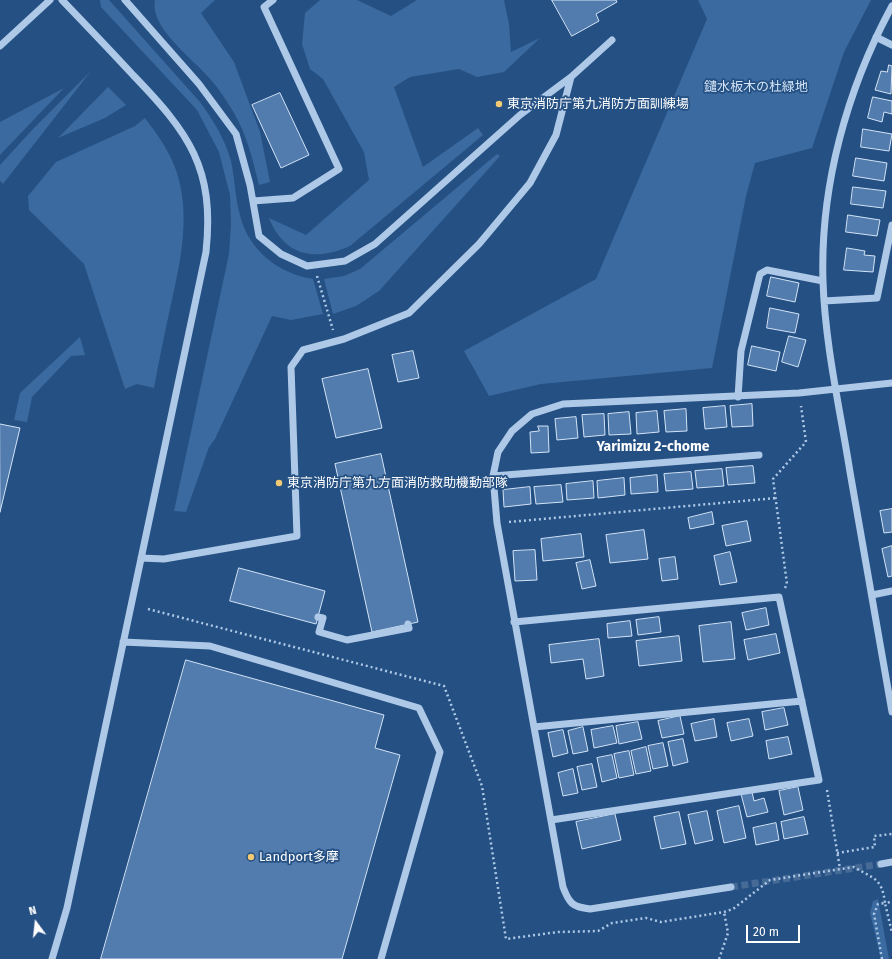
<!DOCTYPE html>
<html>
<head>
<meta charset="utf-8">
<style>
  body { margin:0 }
  #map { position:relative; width:892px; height:959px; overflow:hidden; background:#255083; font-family:"Fira Sans",sans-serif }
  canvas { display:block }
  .north { position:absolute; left:16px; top:903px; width:40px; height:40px; -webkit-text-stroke:3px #255083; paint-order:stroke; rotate:345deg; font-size:11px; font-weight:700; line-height:16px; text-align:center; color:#fff }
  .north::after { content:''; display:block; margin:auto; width:14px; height:18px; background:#fff; clip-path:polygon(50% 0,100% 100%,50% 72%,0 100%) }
  .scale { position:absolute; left:746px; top:925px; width:54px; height:18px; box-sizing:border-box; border:2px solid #fff; border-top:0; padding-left:5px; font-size:12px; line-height:14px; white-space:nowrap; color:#fff; -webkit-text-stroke:3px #255083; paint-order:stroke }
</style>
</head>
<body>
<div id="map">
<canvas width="892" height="959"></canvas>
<div class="north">N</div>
<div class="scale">20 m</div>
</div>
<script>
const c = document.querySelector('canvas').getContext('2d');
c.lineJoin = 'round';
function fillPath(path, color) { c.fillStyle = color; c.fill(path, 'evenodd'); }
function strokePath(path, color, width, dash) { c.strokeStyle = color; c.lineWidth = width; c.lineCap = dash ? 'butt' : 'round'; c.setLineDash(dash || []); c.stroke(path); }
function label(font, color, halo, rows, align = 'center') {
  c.font = font + ' "Fira Sans","Noto Sans JP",sans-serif'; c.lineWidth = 3.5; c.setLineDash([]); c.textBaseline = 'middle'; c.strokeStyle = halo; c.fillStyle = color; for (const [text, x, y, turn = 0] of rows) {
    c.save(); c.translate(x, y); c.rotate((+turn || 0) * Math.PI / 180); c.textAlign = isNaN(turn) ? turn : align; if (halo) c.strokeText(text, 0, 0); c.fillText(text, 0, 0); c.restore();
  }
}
const green = new Path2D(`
  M100,0H109L200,102C213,120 225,139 231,161C235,179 235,198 240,215C248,250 279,274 313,279L323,314L291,320L272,316L215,439L209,447L186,512L174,511L229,254L231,224L230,195L219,152L197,110L101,7Z
  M155,0H215L201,13L234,62L260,132L270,182L259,185C253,161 247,135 234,113C227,102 220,90 211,80C195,60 149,28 155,0Z
  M320,0H357L391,16L417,0H504L509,24L511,52L540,38L504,72L477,77L459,69L410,77L394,87L423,167L478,128L483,135L350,246C315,262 284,256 269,218L306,235L369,180L364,152L323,79L310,69L302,44L305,13Z
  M698,0H871L844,52L812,148L755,163L746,196L712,368L541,384L489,396L464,351L596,279L707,19Z
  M91,71L3,184L0,181V165L33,129Z
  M108,87L126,105L105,118L58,138Z
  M64,88L0,155V122Z
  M145,118C157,134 169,150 176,170C191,214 181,260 171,304C165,332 159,360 154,388L137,384L125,389L84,264L29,210L28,196L56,162L135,126Z
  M497,154L500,156L379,291L356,306L333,314L324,279L344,276L360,269Z
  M80,337L85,355L71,356L32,397L27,422L14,420L20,393Z
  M878,899L889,959H881L870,913L873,901Z`);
const building = new Path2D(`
  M552,0H616L617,2L596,14L599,21L572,36Z
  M889,65L892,66L891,94L875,90L881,71L887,72Z
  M280,93L309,155L281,168L252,105Z
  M873,97L892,101V114L884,112L882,122L868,118Z
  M863,129L892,134L889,151L861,147Z
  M856,158L887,163L884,181L853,176Z
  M853,187L886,191L883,208L851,204Z
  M848,215L880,220L877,236L846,232Z
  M847,248L865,251L864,255L875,256L873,272L844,270Z
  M771,277L799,283L795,302L767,296Z
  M770,308L799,314L795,333L767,328Z
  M789,336L806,340L798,367L782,362Z
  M752,346L780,352L776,371L748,365Z
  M413,351L419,378L398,382L392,355Z
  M368,369L382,428L336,438L322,379Z
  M752,404L753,426L732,427L730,406Z
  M725,406L727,427L705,429L703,408Z
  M686,409L687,431L666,432L664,411Z
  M657,411L659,432L637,434L636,413Z
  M629,412L631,434L609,435L608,414Z
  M604,414L605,435L584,437L582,415Z
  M576,417L578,438L557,440L555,419Z
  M0,424L20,428L0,512Z
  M538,426H548L549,452L531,453L530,432L539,431Z
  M381,454L418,622L372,632L335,464Z
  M753,466L755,483L728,485L726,468Z
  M722,469L724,486L697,488L695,471Z
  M691,472L693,489L666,491L664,474Z
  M657,475L658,492L631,494L630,478Z
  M624,478L625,495L598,498L597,481Z
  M593,481L594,498L567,500L566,484Z
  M561,485L563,502L536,504L534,487Z
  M530,487L531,504L504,507L503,490Z
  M892,509V532L884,533L880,511Z
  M712,512L714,524L690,529L688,518Z
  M747,521L751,541L726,546L722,526Z
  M644,530L648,559L610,563L606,535Z
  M581,534L584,557L543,561L541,539Z
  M892,546V576L888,577L882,549Z
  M535,550L537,580L515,581L513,551Z
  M730,552L737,582L720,585L714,556Z
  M675,557L678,579L662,581L659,559Z
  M590,560L596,586L582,589L576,563Z
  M239,568L325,591L316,624L230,601Z
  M766,608L769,625L746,630L742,613Z
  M659,617L661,632L638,635L636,620Z
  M630,621L632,636L608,638L607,624Z
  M731,622L735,659L703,662L699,626Z
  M776,634L780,653L748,660L744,640Z
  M679,636L682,661L639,666L636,641Z
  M599,639L604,676L586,679L583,659L551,663L549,645Z
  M186,660L384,715L375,748L400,755L342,959H101Z
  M784,708L788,725L765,730L762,712Z
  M680,716L684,734L662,738L658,721Z
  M714,719L717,737L695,741L691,724Z
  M749,719L753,736L731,741L727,723Z
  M638,722L642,739L619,744L616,726Z
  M613,726L617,743L594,748L591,730Z
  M583,727L588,751L573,754L568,731Z
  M563,730L568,753L553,757L548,733Z
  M788,737L792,754L769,759L766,741Z
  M683,739L688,762L673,766L668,742Z
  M663,743L668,766L653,769L648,746Z
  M646,747L651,771L636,774L631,751Z
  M629,751L634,775L619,778L614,754Z
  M612,755L617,778L602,782L597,758Z
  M592,764L597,787L582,790L577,767Z
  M573,769L578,793L563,796L558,773Z
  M798,787L803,810L784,815L779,791Z
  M752,792L754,801L764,798L768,812L747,817L741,794Z
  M739,806L746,838L724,843L717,811Z
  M707,811L713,840L695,844L688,815Z
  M679,812L686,844L661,849L654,817Z
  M615,814L621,840L582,849L576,822Z
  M804,817L808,834L784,839L781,822Z
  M776,823L779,840L756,845L753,828Z`);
const minorTunnel = new Path2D(`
  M731,887L881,864`);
const path = new Path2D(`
  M317,276L333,330
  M509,522L776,498
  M785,588L787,584L773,479L806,442L801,406
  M148,609L444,686L482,786L506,939L558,932L598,931L612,923L646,918L661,922L724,912L733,909L770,880L854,867C874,879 882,878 885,903L892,902
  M827,790L840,869
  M837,853L875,847L874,836L892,834
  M719,959L728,933L724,912
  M882,959L874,914L878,904L885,903L892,933`);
const minor = new Path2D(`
  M125,0L199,84L236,134L250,185L259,236L281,254L307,266L345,261L375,244L520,115L571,77L556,135L530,183L479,244L409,313L344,339L303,350L291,367L297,536L164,559L141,558
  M892,6C847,89 820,186 823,281C825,345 840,409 850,472C864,552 878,632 892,712
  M876,37L892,45
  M0,46L50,0
  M571,77L612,40
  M253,201L293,198L339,169L264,7L273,0
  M824,301L877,298L892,225
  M738,397L741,351L760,274L767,270L823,281
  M493,476L759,455
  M872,595L892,591
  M318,617L323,618L319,632L347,640L409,628L408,624
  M514,622L779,597L819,780L551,820
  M123,642L210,646L419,708L440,752L381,959
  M534,727L802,701
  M881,864L892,862
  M731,887L590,909C572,907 569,903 563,887L497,523L493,476L498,452L512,431L532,414L563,404L799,393L892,383
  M52,959L67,908L206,252C215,168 189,133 133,75C110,50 86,25 62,0`);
const markers = [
  [499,104,4,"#f1ca73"],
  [279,483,4,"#f1ca73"],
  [251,857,4,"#f1ca73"]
];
const parkNames = [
  ["鑓水板木の杜緑地",756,87]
];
const poiNames = [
  ["東京消防庁第九消防方面訓練場",507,104],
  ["東京消防庁第九方面消防救助機動部隊",287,483],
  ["Landport多摩",259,857]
];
const neighbourhoodNames = [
  ["Yarimizu 2-chome",653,447]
];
fillPath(green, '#3a6aa0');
fillPath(building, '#527cad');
strokePath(building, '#d2e3f6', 1);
strokePath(minorTunnel, '#466a96', 7, [7, 3.5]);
strokePath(path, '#aec9e7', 2.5, [2, 3]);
strokePath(minor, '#aec9e7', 7);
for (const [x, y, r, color] of markers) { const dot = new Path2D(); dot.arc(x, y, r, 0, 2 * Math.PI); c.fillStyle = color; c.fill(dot); strokePath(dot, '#255083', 1.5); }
label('13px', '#d2e3f6', '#255083', parkNames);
label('13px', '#fff', '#255083', poiNames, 'left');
label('bold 14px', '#fff', '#255083', neighbourhoodNames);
</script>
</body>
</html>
